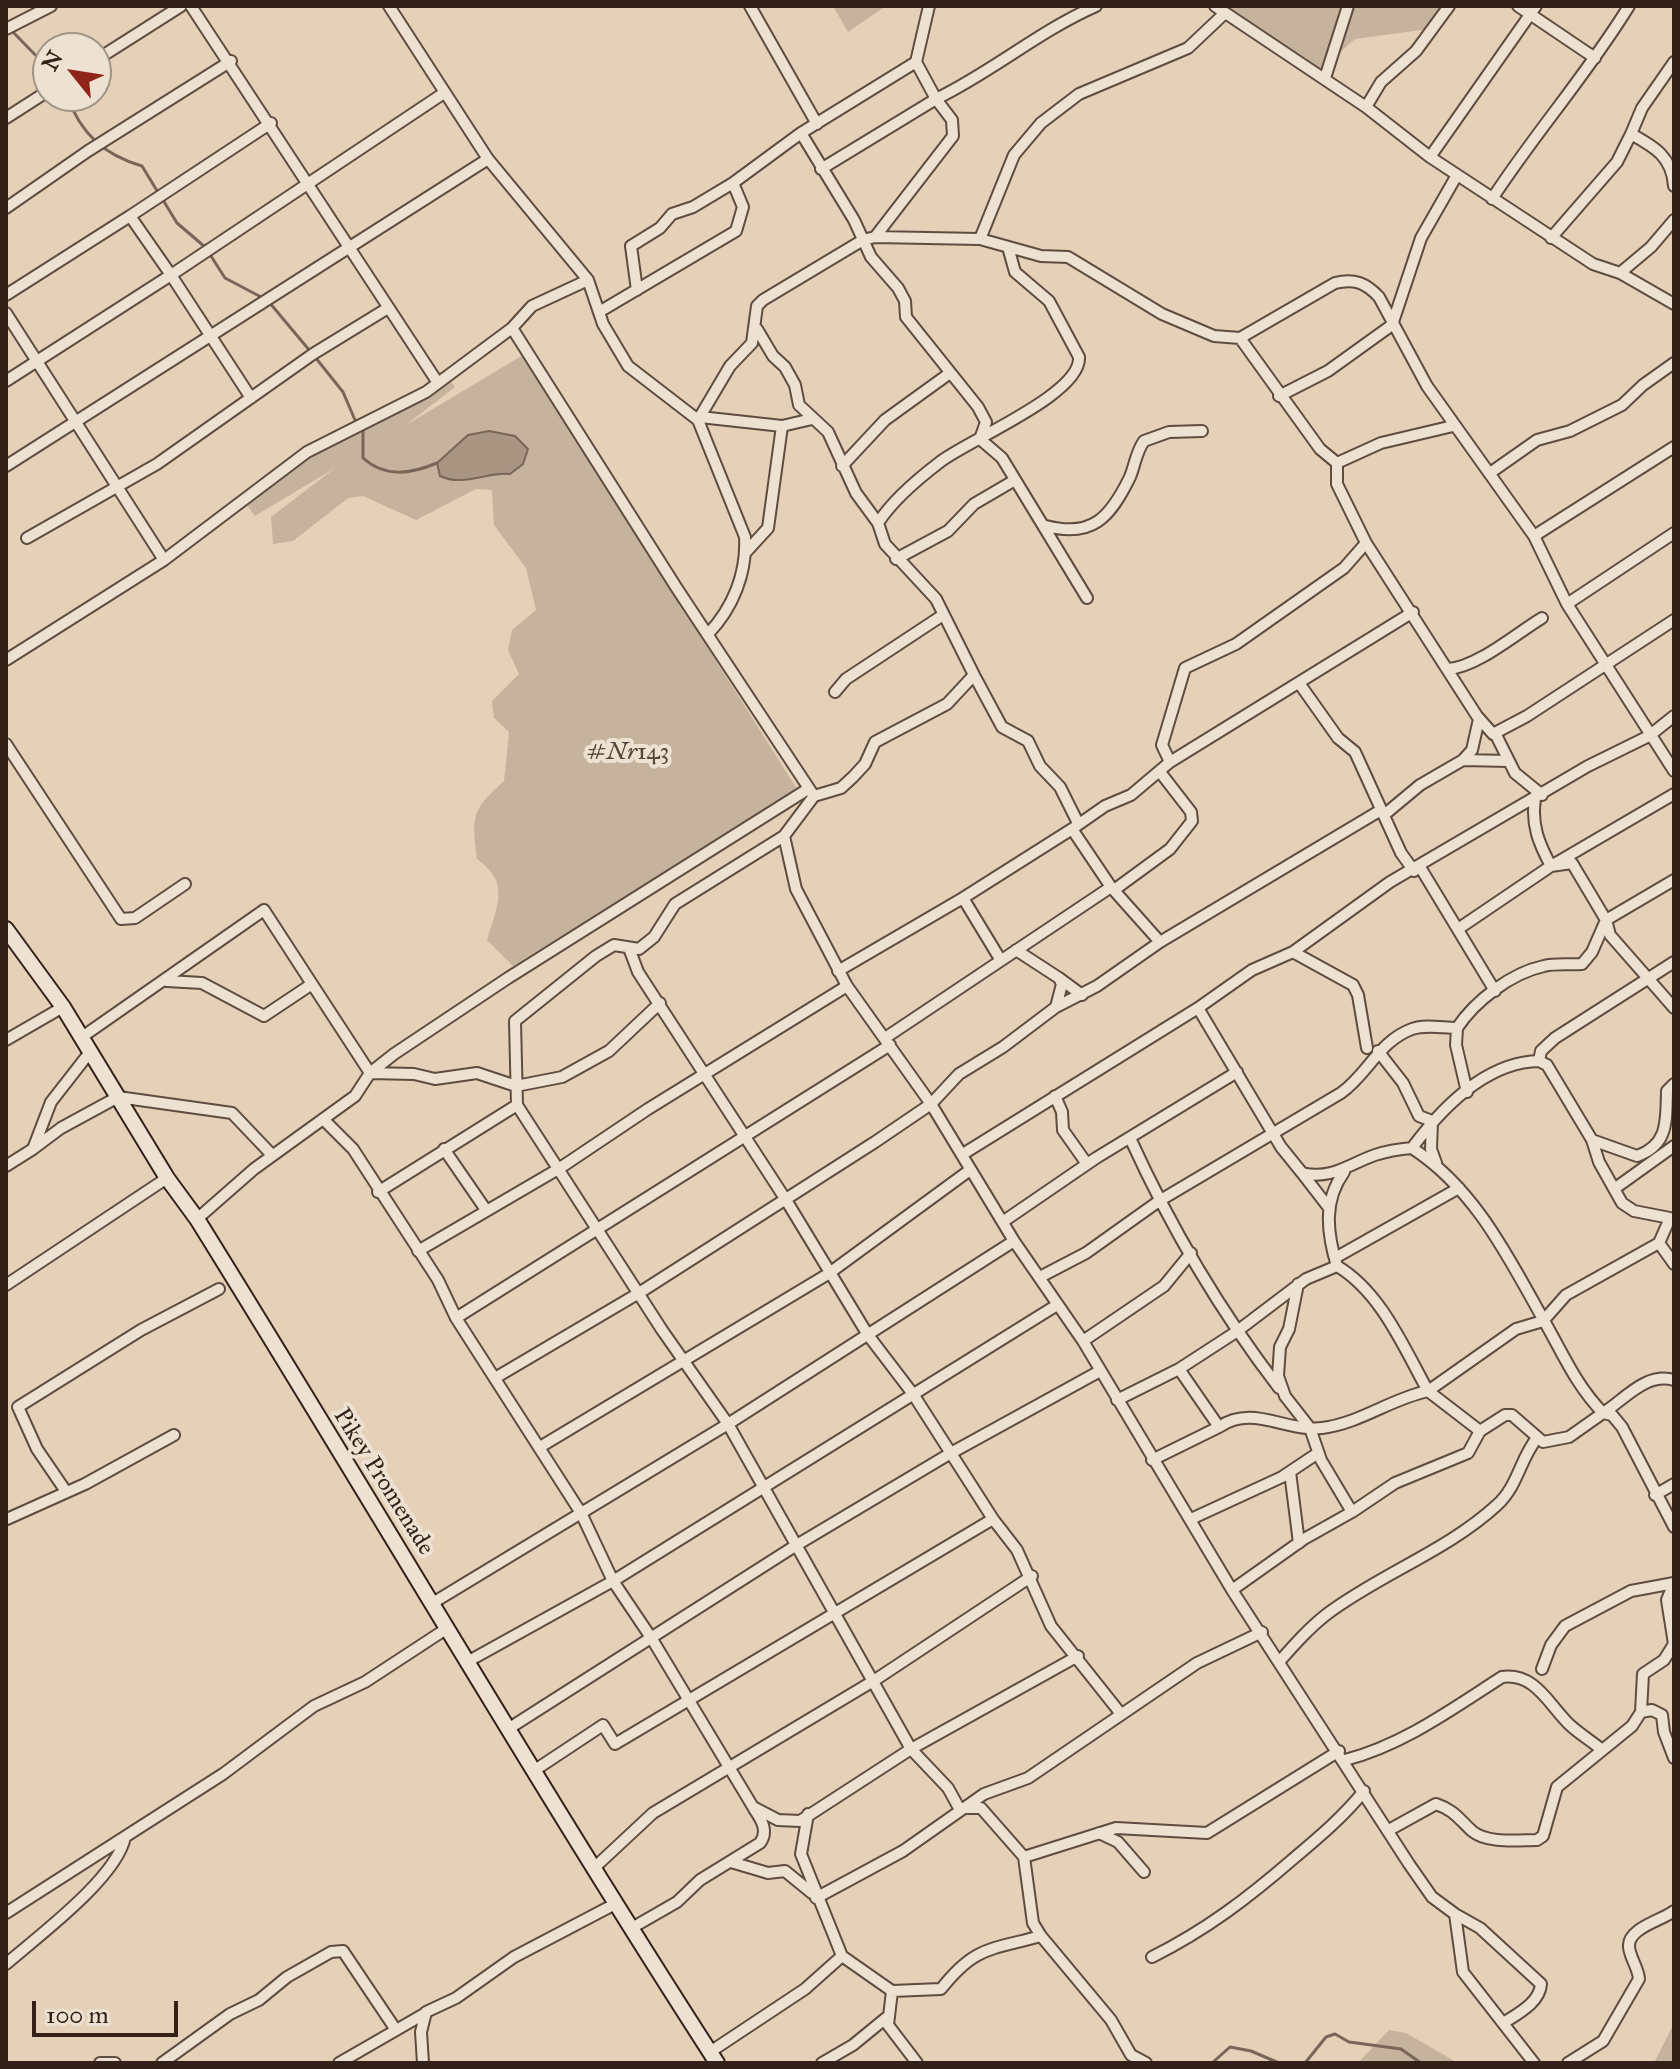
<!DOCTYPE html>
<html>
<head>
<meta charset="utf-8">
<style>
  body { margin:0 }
  #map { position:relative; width:1680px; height:2069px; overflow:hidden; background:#e4d1b8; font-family:"IM FELL Great Primer",serif }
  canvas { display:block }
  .frame { position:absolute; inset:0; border:8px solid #332018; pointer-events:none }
  .north { position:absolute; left:32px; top:32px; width:80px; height:80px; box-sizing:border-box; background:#ede1d1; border:2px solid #a39487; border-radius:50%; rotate:300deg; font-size:22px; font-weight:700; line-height:32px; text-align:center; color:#332018 }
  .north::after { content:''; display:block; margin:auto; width:28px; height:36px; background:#8f2418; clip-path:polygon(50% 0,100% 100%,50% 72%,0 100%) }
  .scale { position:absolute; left:32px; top:2001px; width:146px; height:36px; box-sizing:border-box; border:4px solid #332018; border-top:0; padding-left:10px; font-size:24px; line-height:28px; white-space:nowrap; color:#332018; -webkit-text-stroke:6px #ede1d1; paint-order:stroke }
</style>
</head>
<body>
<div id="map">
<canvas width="1680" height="2069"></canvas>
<div class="frame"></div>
<div class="north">N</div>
<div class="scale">100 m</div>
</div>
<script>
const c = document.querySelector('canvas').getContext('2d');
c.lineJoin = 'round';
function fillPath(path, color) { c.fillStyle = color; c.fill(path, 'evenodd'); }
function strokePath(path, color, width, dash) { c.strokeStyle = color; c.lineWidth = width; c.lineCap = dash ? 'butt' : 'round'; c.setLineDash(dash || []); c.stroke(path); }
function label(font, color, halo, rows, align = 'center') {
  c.font = font + ' "IM FELL Great Primer",serif'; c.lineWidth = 8; c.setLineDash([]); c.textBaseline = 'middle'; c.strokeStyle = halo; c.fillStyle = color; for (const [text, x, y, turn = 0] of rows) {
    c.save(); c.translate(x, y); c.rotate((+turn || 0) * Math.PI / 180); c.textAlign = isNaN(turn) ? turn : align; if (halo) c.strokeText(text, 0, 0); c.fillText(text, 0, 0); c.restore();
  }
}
const green = new Path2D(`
  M833,6H886L848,32Z
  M1225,6H1459L1436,28L1355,39L1318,71L1227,12Z
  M523,355L797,789L513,966L487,940C497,906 511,883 477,859C472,815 471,811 504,781L509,732L494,718L492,701L519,674L508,650L512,630L536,610L526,568L494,525L492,490L476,489L416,520L363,496L348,498L293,541L273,544L271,517L335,468L255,516L246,504L281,476L330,446L450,380L455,387L406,425Z
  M1674,2023V2063H1654Z
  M1389,2030L1406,2033L1458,2063H1358Z`);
const water = new Path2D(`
  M489,431L515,436L528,449L523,464L510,474C486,472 463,487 440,476L437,463L468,435Z`);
const stream = new Path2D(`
  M12,31L48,68
  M67,96C81,134 104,155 142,166L159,194
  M163,200L177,223L205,247
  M209,253L225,278L263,298
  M269,302L310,351
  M315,357L343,392L355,420L360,422
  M363,427V458C385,478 411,474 437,463
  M1212,2063L1230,2047L1251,2051L1279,2063
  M1305,2063L1326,2037L1335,2034L1349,2042L1401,2049L1421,2063`);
const street = new Path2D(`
  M191,6L438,383
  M389,6L488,159L588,280L603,324L628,366L698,420L745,537C747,573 733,608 708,634
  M750,6L817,124
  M929,6L916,62L801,133L854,220L871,257L898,288L905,301L906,317L978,407L986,422L980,439L1002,458L1087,598
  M1215,6L1366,107
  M1518,6L1595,58
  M1536,6L1430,157L1593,264L1620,273L1674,304
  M6,29L51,6
  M96,60L181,6
  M1674,62L1642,108L1631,134C1655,147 1672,157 1674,186
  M1325,78L1348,6
  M6,118L48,91
  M1430,157L1366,107L1381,82L1416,51L1449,6
  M821,169L936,99L916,62
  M1492,199C1535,133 1588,73 1629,6
  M6,208L88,151L231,61
  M130,216L271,123
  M875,237L953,136L952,120L936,99C992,72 1039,31 1096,6
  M1551,238L1617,162L1631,134
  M980,239L1014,155L1041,123L1079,94L1188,48L1225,13
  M1620,273L1651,247L1674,220
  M637,290L631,246L660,228L672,214L693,207L733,183
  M6,295L130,216L171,275L6,381
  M599,312L736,231L743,207L733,183L801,133
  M6,313L164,560
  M512,328L532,306L588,280
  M757,329L773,356L785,367L795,385L799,405L828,432L856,493L878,523L885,544L936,599L974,675L947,704L875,742L865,764L853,777L841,788L814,796L784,836L675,904L654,937L639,949L614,945L596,956L515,1021L517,1105L662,1330L728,1424L911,1749L948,1788L959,1808H981L1024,1857L1033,1923L1041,1936L1111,2020L1131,2055L1146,2063
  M1240,338L1320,449L1337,463L1381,443L1453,426
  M1279,396L1328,371L1392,325L1421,238L1457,175
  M251,398L171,275L444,93
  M700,417L782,426L812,419
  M698,420L730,366L752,343L757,306L763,300L863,240L875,237L980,239L1041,256L1068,257L1162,314L1214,336L1240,338L1335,283C1354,278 1366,283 1379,297L1427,386L1534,536L1567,604L1674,771
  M1337,463V484L1366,543L1477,716L1493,734L1527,716L1674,620
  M6,466L488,159
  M842,466L885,420L950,373
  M1490,473L1537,440L1570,431L1622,405L1643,385L1674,363
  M878,523C892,501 919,478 940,462C968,440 1082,394 1079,357L1049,301L1015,272L1008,247
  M1046,526C1092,538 1110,518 1130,477C1135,465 1136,452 1144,441L1169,432L1202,431
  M1534,536L1674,447
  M27,538L157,464L313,354L388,308
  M746,552L768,528L782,426
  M896,559L948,531L974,504L1015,480
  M1567,604L1674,533
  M6,660L164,560L307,452L426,392L512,328L676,587L814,796
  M1448,669C1476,668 1517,633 1542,618
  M974,675L1002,727L1028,741L1040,766L1060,787L1078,823
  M1299,683L1338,738L1355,752L1401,853L1414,871
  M835,692L846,679L943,615
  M1496,735L1515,773L1542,795
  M6,744L121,919L135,918L185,884
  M1463,760L1509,761
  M1170,762L1162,745L1185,668L1236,644L1344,568L1366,543
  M1535,799C1531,825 1539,844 1551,866L1572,863L1606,920L1610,935L1674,1008
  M1384,815L1420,785L1463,760L1472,750L1479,719
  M1072,829L1105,806L1131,795L1170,762L1413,612
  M784,836L796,889L847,986L931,1104L1014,1241L1083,1341L1232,1590L1409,1864L1432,1897L1455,1914L1463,1972L1534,2063
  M1420,867L1495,991
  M1114,890L1170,849L1192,821L1191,812L1160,772
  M1458,929L1551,866L1674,794
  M629,948L638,972L786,1200L868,1335L913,1394L993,1519L1017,1550L1051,1626L1121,1714
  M1016,950L1059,978L1062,984L1056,1007
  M1293,952L1353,985L1358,995L1367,1048
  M1000,959L963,898L1072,829L1111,887L1160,942
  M838,971L963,898
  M1059,978L1082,995
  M167,981L202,983L264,1016L312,984L370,1073L414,1074L435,1079L477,1073L516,1086L562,1077L609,1051L660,1003
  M1198,1008L1252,970L1293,952L1390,882L1588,766L1649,736L1674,716
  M1457,1028L1456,1045L1467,1092
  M82,1037L264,910L312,984
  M885,1038L1111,887
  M6,1040L63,1007
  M1378,1051L1403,1083L1419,1116L1432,1121L1431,1149L1436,1163
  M1539,1061L1541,1051L1555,1038L1674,962
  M1055,1096L1062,1112L1063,1130L1087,1164
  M323,1119L353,1149L438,1280L456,1318L581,1513L613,1581L652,1639L753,1807L778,1820L800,1821L911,1749L1078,1656
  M1130,1138C1170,1226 1220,1311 1279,1388
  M1592,1140L1637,1156C1669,1145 1666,1120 1667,1091L1674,1084
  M33,1149L61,1128L118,1097L232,1113L272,1155
  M444,1149L486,1210
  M963,1154L1198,1008L1281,1147L1302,1173C1332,1180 1349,1164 1375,1155C1387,1151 1400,1149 1412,1148C1477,1190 1510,1261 1547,1326C1565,1358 1577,1386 1603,1413C1625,1399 1646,1372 1674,1380
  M6,1166L33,1149L51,1102L90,1052
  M1302,1173L1329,1208
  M1614,1189L1674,1146
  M378,1192L517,1105
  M197,1219L254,1169L355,1096L370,1073L394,1054L508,978L808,789
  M1004,1221L1096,1158L1237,1072
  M1659,1243L1674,1264
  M418,1251L560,1168L648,1109L847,986
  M1335,1258L1459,1188
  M1337,1266C1381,1292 1404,1348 1428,1391L1516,1329L1543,1321L1566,1295L1659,1243L1670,1218L1634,1211L1622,1203L1599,1162L1592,1140L1547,1065L1539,1061C1486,1062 1441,1109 1412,1148
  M1040,1277L1086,1253L1159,1201L1341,1093C1368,1074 1379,1041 1412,1029C1425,1024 1443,1028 1457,1028C1475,1001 1511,973 1544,966C1555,963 1570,965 1582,964L1592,952L1606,920L1674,880
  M1298,1284L1289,1329L1280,1347L1278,1376L1285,1396L1310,1428L1321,1460L1352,1512L1395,1483L1468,1453L1480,1431
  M6,1285L167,1178
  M456,1318L890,1045
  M1083,1341L1164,1286L1191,1253
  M1179,1369L1236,1332L1306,1279L1337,1266C1327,1233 1323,1201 1344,1172
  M495,1378L639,1293L875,1142L931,1104L959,1074L1003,1047L1056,1007L1097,986L1160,942L1381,810
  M1117,1400L1179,1369L1219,1427C1253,1404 1285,1432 1322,1428C1361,1423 1390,1399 1428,1391L1480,1431L1505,1415H1512L1543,1442L1569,1437L1603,1413L1612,1415L1622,1427L1674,1527
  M540,1447L828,1274L970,1170
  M1152,1460L1219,1427
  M1290,1472L1299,1543
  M65,1490L37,1449L18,1407L141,1330L219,1289
  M1655,1495L1674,1484
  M7,1519L85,1484L174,1435
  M1191,1519L1282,1477L1318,1453
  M1232,1590L1304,1539L1352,1512
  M431,1604L728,1424L1014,1241
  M467,1662L613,1581L1057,1305
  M1279,1662C1294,1645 1309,1628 1327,1614C1380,1574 1447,1551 1497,1505C1518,1486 1520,1459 1537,1438
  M1542,1669L1551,1645L1565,1626L1631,1591L1674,1583
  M1641,1712L1652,1710L1662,1715L1664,1732L1674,1758
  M508,1729L795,1546L951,1453L1100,1371
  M1345,1760C1403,1745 1452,1709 1502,1677C1536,1672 1550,1707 1571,1726C1580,1734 1591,1741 1601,1749
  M535,1770L603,1725L615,1744L993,1519
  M808,1814L801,1854L842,1956L892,1991L888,2025L917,2063
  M1389,1830L1436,1804C1454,1810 1459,1819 1472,1831C1487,1844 1519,1840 1537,1840L1543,1836L1557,1787L1632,1726L1641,1712L1643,1674L1664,1660L1674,1644L1667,1600L1674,1583
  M1099,1833L1118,1842L1144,1872
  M1024,1857L1116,1828L1207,1833L1339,1751
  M731,1862L768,1873L785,1871L812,1893
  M594,1868L653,1813L875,1680L1032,1576
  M816,1898L903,1851L984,1794L1028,1778L1197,1663L1262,1632
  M6,1913L223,1774L314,1706L365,1682L446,1629
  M1455,1914L1480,1928L1541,1984C1540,2002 1519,2013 1505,2022
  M630,1929L677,1902L700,1880L760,1843C769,1831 761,1819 754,1809
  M1152,1957C1206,1930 1248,1898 1293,1859C1319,1837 1343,1817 1364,1791
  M6,1964C37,1937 117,1878 125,1837
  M892,1991L941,1989C975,1946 990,1950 1041,1936
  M710,2052L805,1989L842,1956
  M100,2063H115
  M162,2063L230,2014L259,2000L287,1977L331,1952L343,1951L396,2030
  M339,2063L424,2014
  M423,2063L421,2032L426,2012L456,1998L514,1957L615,1904
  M822,2063L853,2045L886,2018
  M1568,2063L1603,2041L1639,1979C1638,1967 1630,1958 1629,1947C1627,1928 1663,1920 1674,1911`);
const secondary = new Path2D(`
  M6,929L63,1007L167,1178L197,1219C372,1500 538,1786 717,2063`);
const parkNames = [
  ["#Nr143",628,753]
];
const streetNames = [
  ["Pikey Promenade",383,1482,58]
];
fillPath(green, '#c6b39d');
fillPath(water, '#a89582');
strokePath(water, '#796658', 2);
strokePath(stream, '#796658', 3);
strokePath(street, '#5f4c40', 14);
strokePath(secondary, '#332018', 18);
strokePath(street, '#ede1d1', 10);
strokePath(secondary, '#ede1d1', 14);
label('italic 24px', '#584539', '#ede1d1', parkNames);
label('24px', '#332018', '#ede1d1', streetNames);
</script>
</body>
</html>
